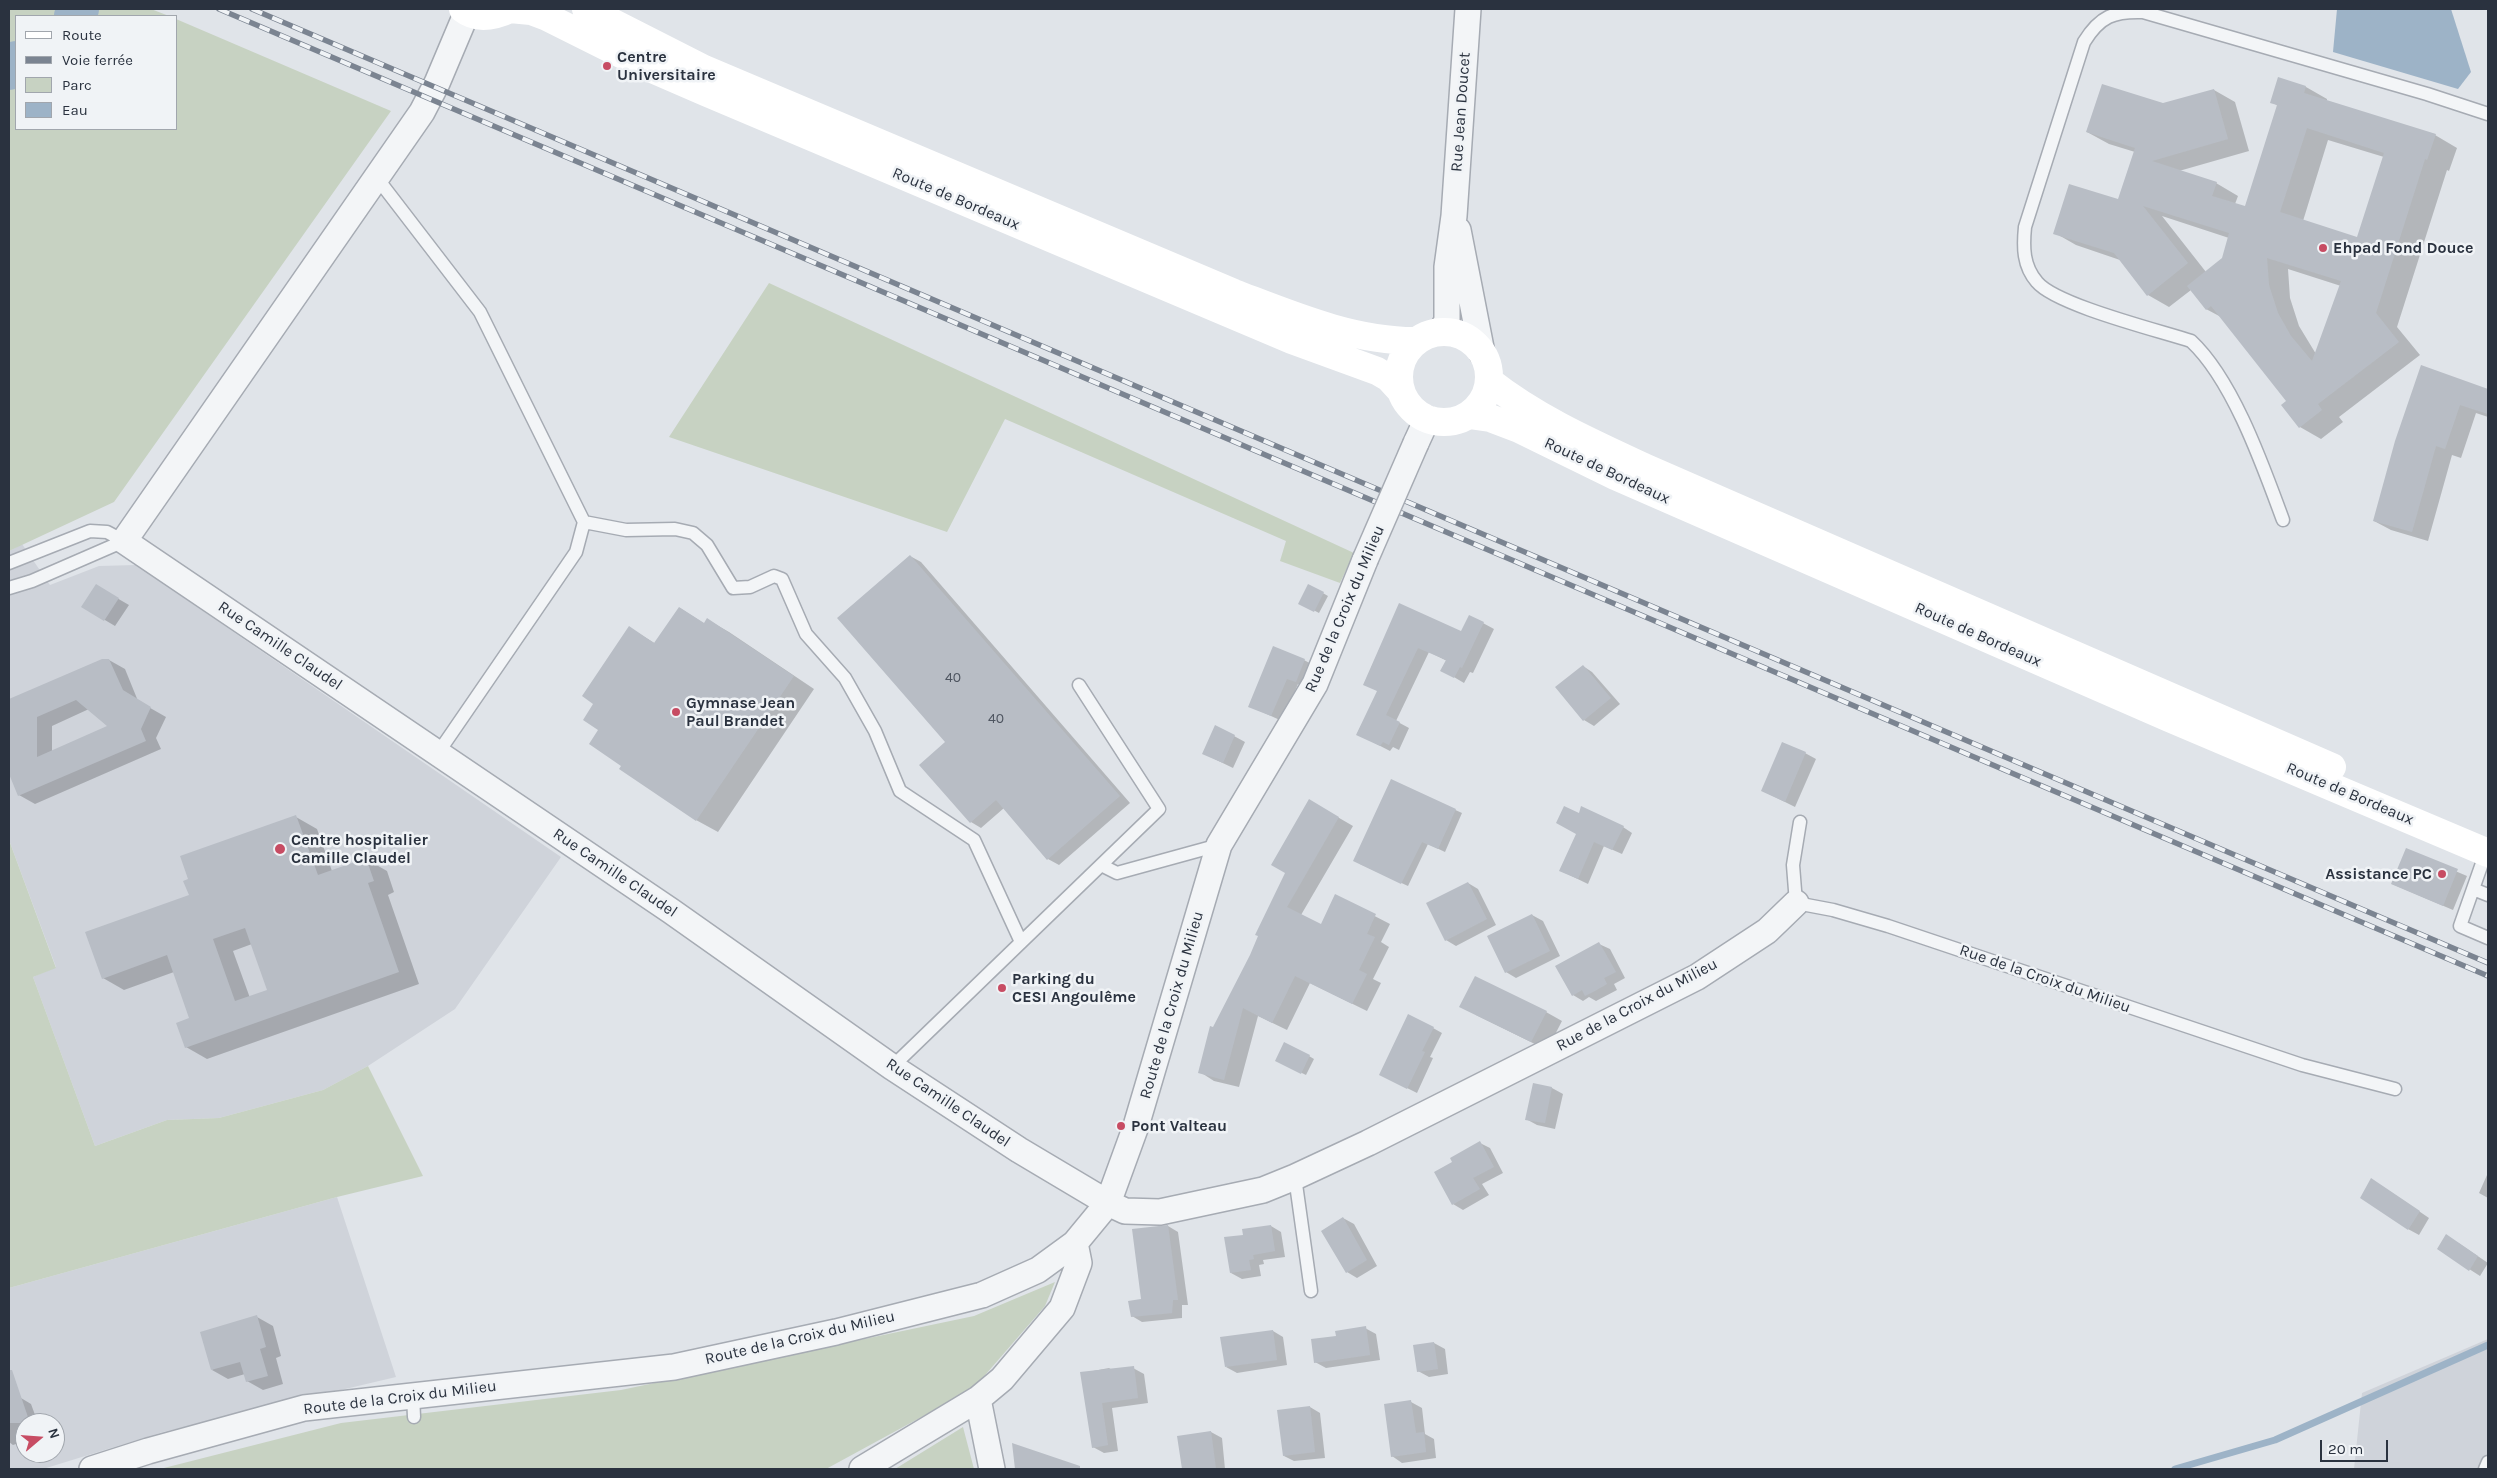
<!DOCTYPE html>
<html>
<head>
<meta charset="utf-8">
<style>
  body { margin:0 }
  #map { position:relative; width:2497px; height:1478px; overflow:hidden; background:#e0e4e9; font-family:Karla,sans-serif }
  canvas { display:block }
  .frame { position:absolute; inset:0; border:10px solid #2a323f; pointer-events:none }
  .legend { position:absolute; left:15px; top:15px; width:162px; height:115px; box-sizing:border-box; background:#f0f3f6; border:1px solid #a1a6ad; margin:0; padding:6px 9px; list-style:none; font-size:15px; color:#2a323f }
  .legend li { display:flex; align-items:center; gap:10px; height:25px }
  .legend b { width:25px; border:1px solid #a1a6ad }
  .north { position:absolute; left:15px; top:1413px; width:50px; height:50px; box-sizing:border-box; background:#f0f3f6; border:1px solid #a1a6ad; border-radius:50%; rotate:72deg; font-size:14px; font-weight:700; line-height:20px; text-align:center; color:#2a323f }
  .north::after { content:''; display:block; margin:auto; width:18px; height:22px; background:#c74c63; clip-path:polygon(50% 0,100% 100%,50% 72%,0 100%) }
  .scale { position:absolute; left:2320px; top:1440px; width:68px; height:22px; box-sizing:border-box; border:2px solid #2a323f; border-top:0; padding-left:6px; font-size:15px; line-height:18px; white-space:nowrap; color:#2a323f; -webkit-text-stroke:4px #f0f3f6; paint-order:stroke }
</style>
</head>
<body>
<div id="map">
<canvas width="2497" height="1478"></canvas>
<div class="frame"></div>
<ul class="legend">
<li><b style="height:6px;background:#fff"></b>Route</li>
<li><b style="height:6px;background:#7b8491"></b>Voie ferrée</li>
<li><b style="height:14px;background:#c7d2c2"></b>Parc</li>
<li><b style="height:14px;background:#9db3c7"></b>Eau</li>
</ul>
<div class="north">N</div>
<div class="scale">20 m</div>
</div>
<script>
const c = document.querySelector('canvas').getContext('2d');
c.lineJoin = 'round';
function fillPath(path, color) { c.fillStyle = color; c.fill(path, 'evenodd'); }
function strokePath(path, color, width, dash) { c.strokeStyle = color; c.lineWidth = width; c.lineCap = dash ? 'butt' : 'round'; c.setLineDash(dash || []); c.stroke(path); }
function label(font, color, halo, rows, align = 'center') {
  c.font = font + ' Karla,sans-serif'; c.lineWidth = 5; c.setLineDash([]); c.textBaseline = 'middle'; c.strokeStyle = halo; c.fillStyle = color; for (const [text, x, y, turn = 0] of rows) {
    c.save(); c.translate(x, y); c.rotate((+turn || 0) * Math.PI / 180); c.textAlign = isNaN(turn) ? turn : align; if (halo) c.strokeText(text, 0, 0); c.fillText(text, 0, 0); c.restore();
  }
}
const built = new Path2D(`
  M22,544L50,585L99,566L136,565L561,857L455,1009L368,1066L323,1090L219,1118L167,1120L95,1146L33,977L56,967L9,840V551Z
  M337,1197L396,1377L163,1432L43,1469H9V1288ZM25,1423H55V1453H25Z
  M2488,1339V1469H2354L2362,1393Z`);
const green = new Path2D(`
  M9,9H151L169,16H16V129H176V19L391,111L114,502L9,551Z
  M769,283L1354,553L1340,583L1280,561L1286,541L1005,419L947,532L669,437Z
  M9,840L56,968L33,977L95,1146L167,1120L219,1118L323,1090L368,1066L423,1176L337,1197L9,1288Z
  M1055,1282L1045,1306L973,1389L826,1469H160L341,1423L621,1390L974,1316Z
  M963,1427L974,1469H895Z`);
const water = new Path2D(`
  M2337,9H2451L2471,72L2458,89L2333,52Z`);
const shadow = new Path2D(`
  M2279,78L2306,87L2327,99V101L2435,135L2457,148L2449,171L2447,170L2397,327L2420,355L2339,417L2343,422L2321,439L2300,427L2288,401L2221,317L2206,309L2191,290L2169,307L2148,295L2120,260L2076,245L2055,233L2119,201L2135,152L2109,144L2087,132L2163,104L2214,90L2235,102L2249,151L2179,171L2216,183L2238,196L2235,204L2245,208L2278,106L2272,102ZM2328,140L2384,157L2358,238L2303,221ZM2162,216L2229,238L2223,259L2206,272ZM2288,269L2341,286L2316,354L2299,326L2290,298Z
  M2421,367L2488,390V417L2476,413L2461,458L2452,455L2428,541L2391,530L2374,521Z
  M910,556L921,562L1130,803L1059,865L1048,859L1004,808L981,828L971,822L947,742Z
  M1309,585L1328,596L1319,613L1300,603Z
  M96,586L129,605L115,626L83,607Z
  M1399,605L1461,633L1470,616L1494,629L1473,673L1470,672L1464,683L1442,670L1447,661L1429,652L1396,721L1409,728L1399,750L1393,747L1390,751L1357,734L1378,691L1364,684Z
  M680,608L705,624L708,620L729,632L814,689L718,832L696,820L623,766L600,730L595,704L630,628L656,644Z
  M102,660H109L125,669L138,701L166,717L156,738L161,749L35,804L19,795L9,771V701ZM89,709L109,727L52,752V726Z
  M1304,660L1315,666L1306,687L1298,684L1282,721L1249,706Z
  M1583,666L1592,672L1620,704L1594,726L1584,720Z
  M1234,736L1245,742L1233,768L1204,754Z
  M1805,753L1816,759L1795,807L1763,791Z
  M1392,781L1462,813L1445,852L1428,844L1408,886L1360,864Z
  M1310,801L1353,826L1301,915L1322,926L1336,896L1390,924L1381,942L1389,947L1373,979L1381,983L1367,1011L1310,983L1287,1030L1258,1016L1239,1087L1214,1081L1200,1072L1214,1028L1251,955L1287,873Z
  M1579,814L1623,827L1632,833L1622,854L1604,846L1588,884L1561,871L1577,833Z
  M296,817L317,829L332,871L366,859L387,871L394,892L388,895L419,984L207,1059L186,1047L191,1019L174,972L124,990L103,978L190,896ZM252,944L269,991L250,998L233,951Z
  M2406,850L2467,876L2453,910L2392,884Z
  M1468,883L1478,889L1496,925L1456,946L1446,940Z
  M1532,915L1543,921L1560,956L1516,978L1506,972Z
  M1599,944L1610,949L1625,978L1614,984L1617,990L1596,1001L1589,997L1583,1001L1573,995Z
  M1546,1012L1562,1021L1547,1050L1476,1015Z
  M1433,1028L1442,1033L1430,1057L1433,1058L1417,1093L1389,1079Z
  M1309,1056L1314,1059L1306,1075L1281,1063Z
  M1534,1085L1552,1088L1563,1094L1555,1129L1537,1125L1526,1119Z
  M1480,1143L1490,1148L1503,1173L1482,1184L1489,1195L1463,1210L1453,1204V1163Z
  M2487,1175H2488V1198L2479,1193Z
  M2382,1186L2429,1218L2419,1235L2408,1229Z
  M1343,1218L1354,1224L1377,1266L1357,1278L1347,1272Z
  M1168,1226L1178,1232L1188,1305H1182V1318L1142,1322L1132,1316L1143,1300Z
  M1271,1226L1281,1232L1285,1257L1263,1260L1264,1264L1259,1265L1261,1276L1242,1279L1231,1273L1244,1236Z
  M2457,1242L2488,1263L2480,1276L2438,1249Z
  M257,1317L273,1326L281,1356L276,1358L283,1384L263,1390L247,1381L245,1374L228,1379L212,1370Z
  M1365,1328L1376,1334L1380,1360L1326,1368L1315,1362L1338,1337Z
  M1273,1331L1283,1337L1287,1365L1237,1373L1226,1367Z
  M1434,1343L1445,1349L1448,1374L1429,1377L1418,1371Z
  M1109,1368L1114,1371L1133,1368L1144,1374L1148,1403L1112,1408L1118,1451L1104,1453L1093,1447L1082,1373Z
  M21,1398L31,1404L38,1423H25V1441L13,1445L9,1442V1402Z
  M1411,1402L1422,1408L1425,1434L1434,1439L1436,1458L1402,1463L1392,1456Z
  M1310,1407L1320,1413L1325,1458L1294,1461L1284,1456Z
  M1211,1432L1222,1438L1225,1469H1183L1178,1437Z`);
const stream = new Path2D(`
  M2175,1469L2275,1440L2488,1345`);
const river = new Path2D(`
  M74,16L79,9
  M9,70L16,61`);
const building = new Path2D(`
  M2278,77L2306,86L2304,93L2436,134L2427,160L2425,159L2376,313L2399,342L2318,404L2322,410L2299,428L2281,405L2286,401L2211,306L2206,310L2187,286L2222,258L2229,233L2143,206L2188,263L2147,296L2114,253L2053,234L2069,184L2118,199L2135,148L2086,132L2102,84L2163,103L2214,89L2228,139L2152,161L2217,182L2212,196L2245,206L2277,105L2270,103ZM2307,128L2384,153L2357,237L2280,212ZM2267,258L2341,281L2312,361L2291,336L2278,313L2269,285Z
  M2421,365L2488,389V414L2460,405L2445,449L2436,446L2412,532L2373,521L2395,441Z
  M910,555L1120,796L1047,860L996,800L970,823L919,765L945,742L837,618Z
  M96,584L119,598L104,621L81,607Z
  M1308,584L1324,592L1314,612L1298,604Z
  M1399,603L1461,631L1469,615L1484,622L1462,668L1460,667L1454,678L1440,671L1446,660L1418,648L1386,715L1400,722L1389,745L1383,742L1380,746L1356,735L1377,691L1363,685Z
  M679,607L704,623L707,618L794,676L696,821L619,769L621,766L589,744L598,730L583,720L593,704L582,696L629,626L654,643Z
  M1273,646L1305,659L1296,682L1287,679L1271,716L1248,707Z
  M102,659H109L123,690L151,707L141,729L146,741L18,796L9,774V699ZM76,700L107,726L37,757V717Z
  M1583,665L1611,698L1583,721L1555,687Z
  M1215,725L1235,735L1223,763L1202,754Z
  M1782,742L1806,752L1785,802L1761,791Z
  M1391,779L1456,809L1438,849L1422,842L1401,884L1353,861Z
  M1309,799L1339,817L1287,907L1321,924L1335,894L1376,914L1367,934L1375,937L1359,970L1367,974L1352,1004L1295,976L1272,1023L1243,1008L1224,1080L1198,1073L1210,1026L1213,1027L1250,955L1258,936L1255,935L1285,873L1271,865Z
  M1564,806L1579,813L1581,806L1624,826L1612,850L1594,842L1578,879L1559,871L1576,834L1556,823Z
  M296,815L318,875L366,858L374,881L368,883L399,972L185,1048L176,1023L189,1018L167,955L102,979L85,932L189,895L183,881L188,879L180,856ZM245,928L267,990L235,1001L213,939Z
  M2406,848L2458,869L2443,906L2391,884Z
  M1468,882L1487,919L1445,941L1426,903Z
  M1532,914L1550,951L1505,973L1487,936Z
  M1599,942L1616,972L1604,978L1607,984L1593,992L1585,996L1582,990L1572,996L1555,966Z
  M1475,976L1547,1011L1531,1042L1459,1007Z
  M1408,1014L1434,1027L1422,1051L1425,1052L1407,1089L1379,1075Z
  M1284,1042L1310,1055L1301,1074L1275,1061Z
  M1533,1083L1552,1087L1545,1123L1525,1120Z
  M1480,1141L1494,1167L1473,1178L1480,1189L1452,1205L1434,1172L1452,1162L1450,1158Z
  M2371,1178L2420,1211L2408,1230L2360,1198Z
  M1343,1217L1367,1260L1346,1273L1321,1231Z
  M1168,1225L1178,1300H1173L1172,1313L1131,1317L1128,1301L1141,1299L1132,1229Z
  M1271,1225L1275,1251L1253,1255L1254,1259L1249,1260L1251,1270L1230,1273L1224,1237L1243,1235L1242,1229Z
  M2446,1234L2478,1256L2469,1271L2437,1249Z
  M257,1315L266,1347L260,1349L268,1376L246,1382L240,1362L211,1370L200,1332Z
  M1366,1326L1370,1355L1314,1363L1311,1339L1336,1336L1335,1331Z
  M1273,1330L1277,1360L1225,1367L1220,1337Z
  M1434,1342L1438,1369L1417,1372L1413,1345Z
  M1134,1366L1138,1398L1102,1403L1108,1445L1092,1448L1080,1372Z
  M9,1370H12L30,1423H9Z
  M1411,1400L1416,1433L1424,1432L1426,1452L1391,1457L1384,1404Z
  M1310,1406L1315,1452L1283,1456L1277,1410Z
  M1211,1431L1216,1469H1182L1177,1436Z
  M1012,1443L1080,1466V1469H1015Z`);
const service = new Path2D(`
  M377,178L480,312L584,522L576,552L438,753
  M2283,520C2263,466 2233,380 2191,341C2157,330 2056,305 2037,282C2023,266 2023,247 2025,227L2084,42C2100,16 2114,11 2143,12L2427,94L2488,114
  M584,522L626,530L675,529L693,533L707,545L733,588L750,587L774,576L782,579L806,634L845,678L875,731L900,791L974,840L1021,942
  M9,563L90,531L107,532L124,541
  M9,588L32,581L124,541
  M1800,822L1793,865L1796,903L1833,910L1888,926L2302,1065L2395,1089
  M2486,852L2460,926L2488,938
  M1101,865L1117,873L1219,845
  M2473,889L2488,895
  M892,1067L1159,809L1079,685
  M1295,1177L1311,1291
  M413,1395L414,1417
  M2485,1469L2488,1462`);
const minor = new Path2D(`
  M467,12L437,83L422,112L124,541L671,911L892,1067L1019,1150L1108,1203L1125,1211L1160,1212L1263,1190L1295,1177L1368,1143L1697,977L1767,931L1796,903
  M1458,230L1482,353
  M1441,331L1447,321V267L1454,216L1468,9
  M1416,443L1427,419
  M92,1469L148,1451L304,1408L674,1367L836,1332L982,1295L1038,1270L1075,1243L1108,1203L1136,1126L1219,845L1315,684L1365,560
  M862,1469L978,1399
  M992,1469L978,1399L1002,1379L1062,1308L1079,1263L1075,1243`);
const secondary = new Path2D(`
  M463,9C477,20 495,16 510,9
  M510,9L531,11L547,17L645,66L705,92L1292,340L1377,371L1389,378L1400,390
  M586,9L704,69L1234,293C1292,315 1352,341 1415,341
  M1399 377a45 45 0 1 1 90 0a45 45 0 1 1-90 0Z
  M1489,381C1536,418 1590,442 1644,467L2332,767
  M1469,415L1490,418L1519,429L1615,476L2169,718L2488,853`);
const rail = new Path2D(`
  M219,9L2488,976
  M252,9L2488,963`);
const minorBridge = new Path2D(`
  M1365,560L1416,443`);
const markers = [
  [607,66,5,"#c74c63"],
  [2323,248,5,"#c74c63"],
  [676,712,5,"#c74c63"],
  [280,849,6,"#c74c63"],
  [2442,874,5,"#c74c63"],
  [1002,988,5,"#c74c63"],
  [1121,1126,5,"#c74c63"]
];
const numberNames = [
  ["40",953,678],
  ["40",996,719]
];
const poiNames = [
  ["Centre",617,57],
  ["Universitaire",617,75],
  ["Ehpad Fond Douce",2333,248],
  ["Gymnase Jean",686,703],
  ["Paul Brandet",686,721],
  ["Centre hospitalier",291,840],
  ["Camille Claudel",291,858],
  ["Assistance PC",2432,874,"right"],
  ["Parking du",1012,979],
  ["CESI Angoulême",1012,997],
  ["Pont Valteau",1131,1126]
];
const streetNames = [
  ["Rue Jean Doucet",1461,112,-86],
  ["Route de Bordeaux",956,199,23],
  ["Route de Bordeaux",1607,471,25],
  ["Rue de la Croix du Milieu",1345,609,-67],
  ["Route de Bordeaux",1978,635,24],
  ["Rue Camille Claudel",280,646,34],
  ["Route de Bordeaux",2350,794,23],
  ["Rue Camille Claudel",615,873,34],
  ["Rue de la Croix du Milieu",2045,979,19],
  ["Route de la Croix du Milieu",1172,1005,-74],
  ["Rue de la Croix du Milieu",1637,1005,-28],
  ["Rue Camille Claudel",948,1103,34],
  ["Route de la Croix du Milieu",800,1338,-13],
  ["Route de la Croix du Milieu",400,1398,-7]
];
fillPath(built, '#cfd3da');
fillPath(green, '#c7d2c2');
fillPath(water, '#9db3c7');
fillPath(shadow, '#0003');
strokePath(stream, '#9db3c7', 7);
strokePath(river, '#9db3c7', 40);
fillPath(building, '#b8bdc5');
strokePath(service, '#a6abb3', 15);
strokePath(minor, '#a6abb3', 28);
strokePath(service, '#f3f5f7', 12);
strokePath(minor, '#f3f5f7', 25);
strokePath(secondary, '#fff', 28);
strokePath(rail, '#7b8491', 5.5);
strokePath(rail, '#f0f3f6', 4, [11]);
strokePath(minorBridge, '#a6abb3', 28, []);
strokePath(minorBridge, '#f3f5f7', 25);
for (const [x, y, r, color] of markers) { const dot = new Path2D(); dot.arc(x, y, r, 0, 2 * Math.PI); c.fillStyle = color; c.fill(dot); strokePath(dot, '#f0f3f6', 2); }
label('14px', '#4e5560', null, numberNames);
label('bold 16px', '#2a323f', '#f0f3f6', poiNames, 'left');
label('16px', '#2a323f', '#f0f3f6', streetNames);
</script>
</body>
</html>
